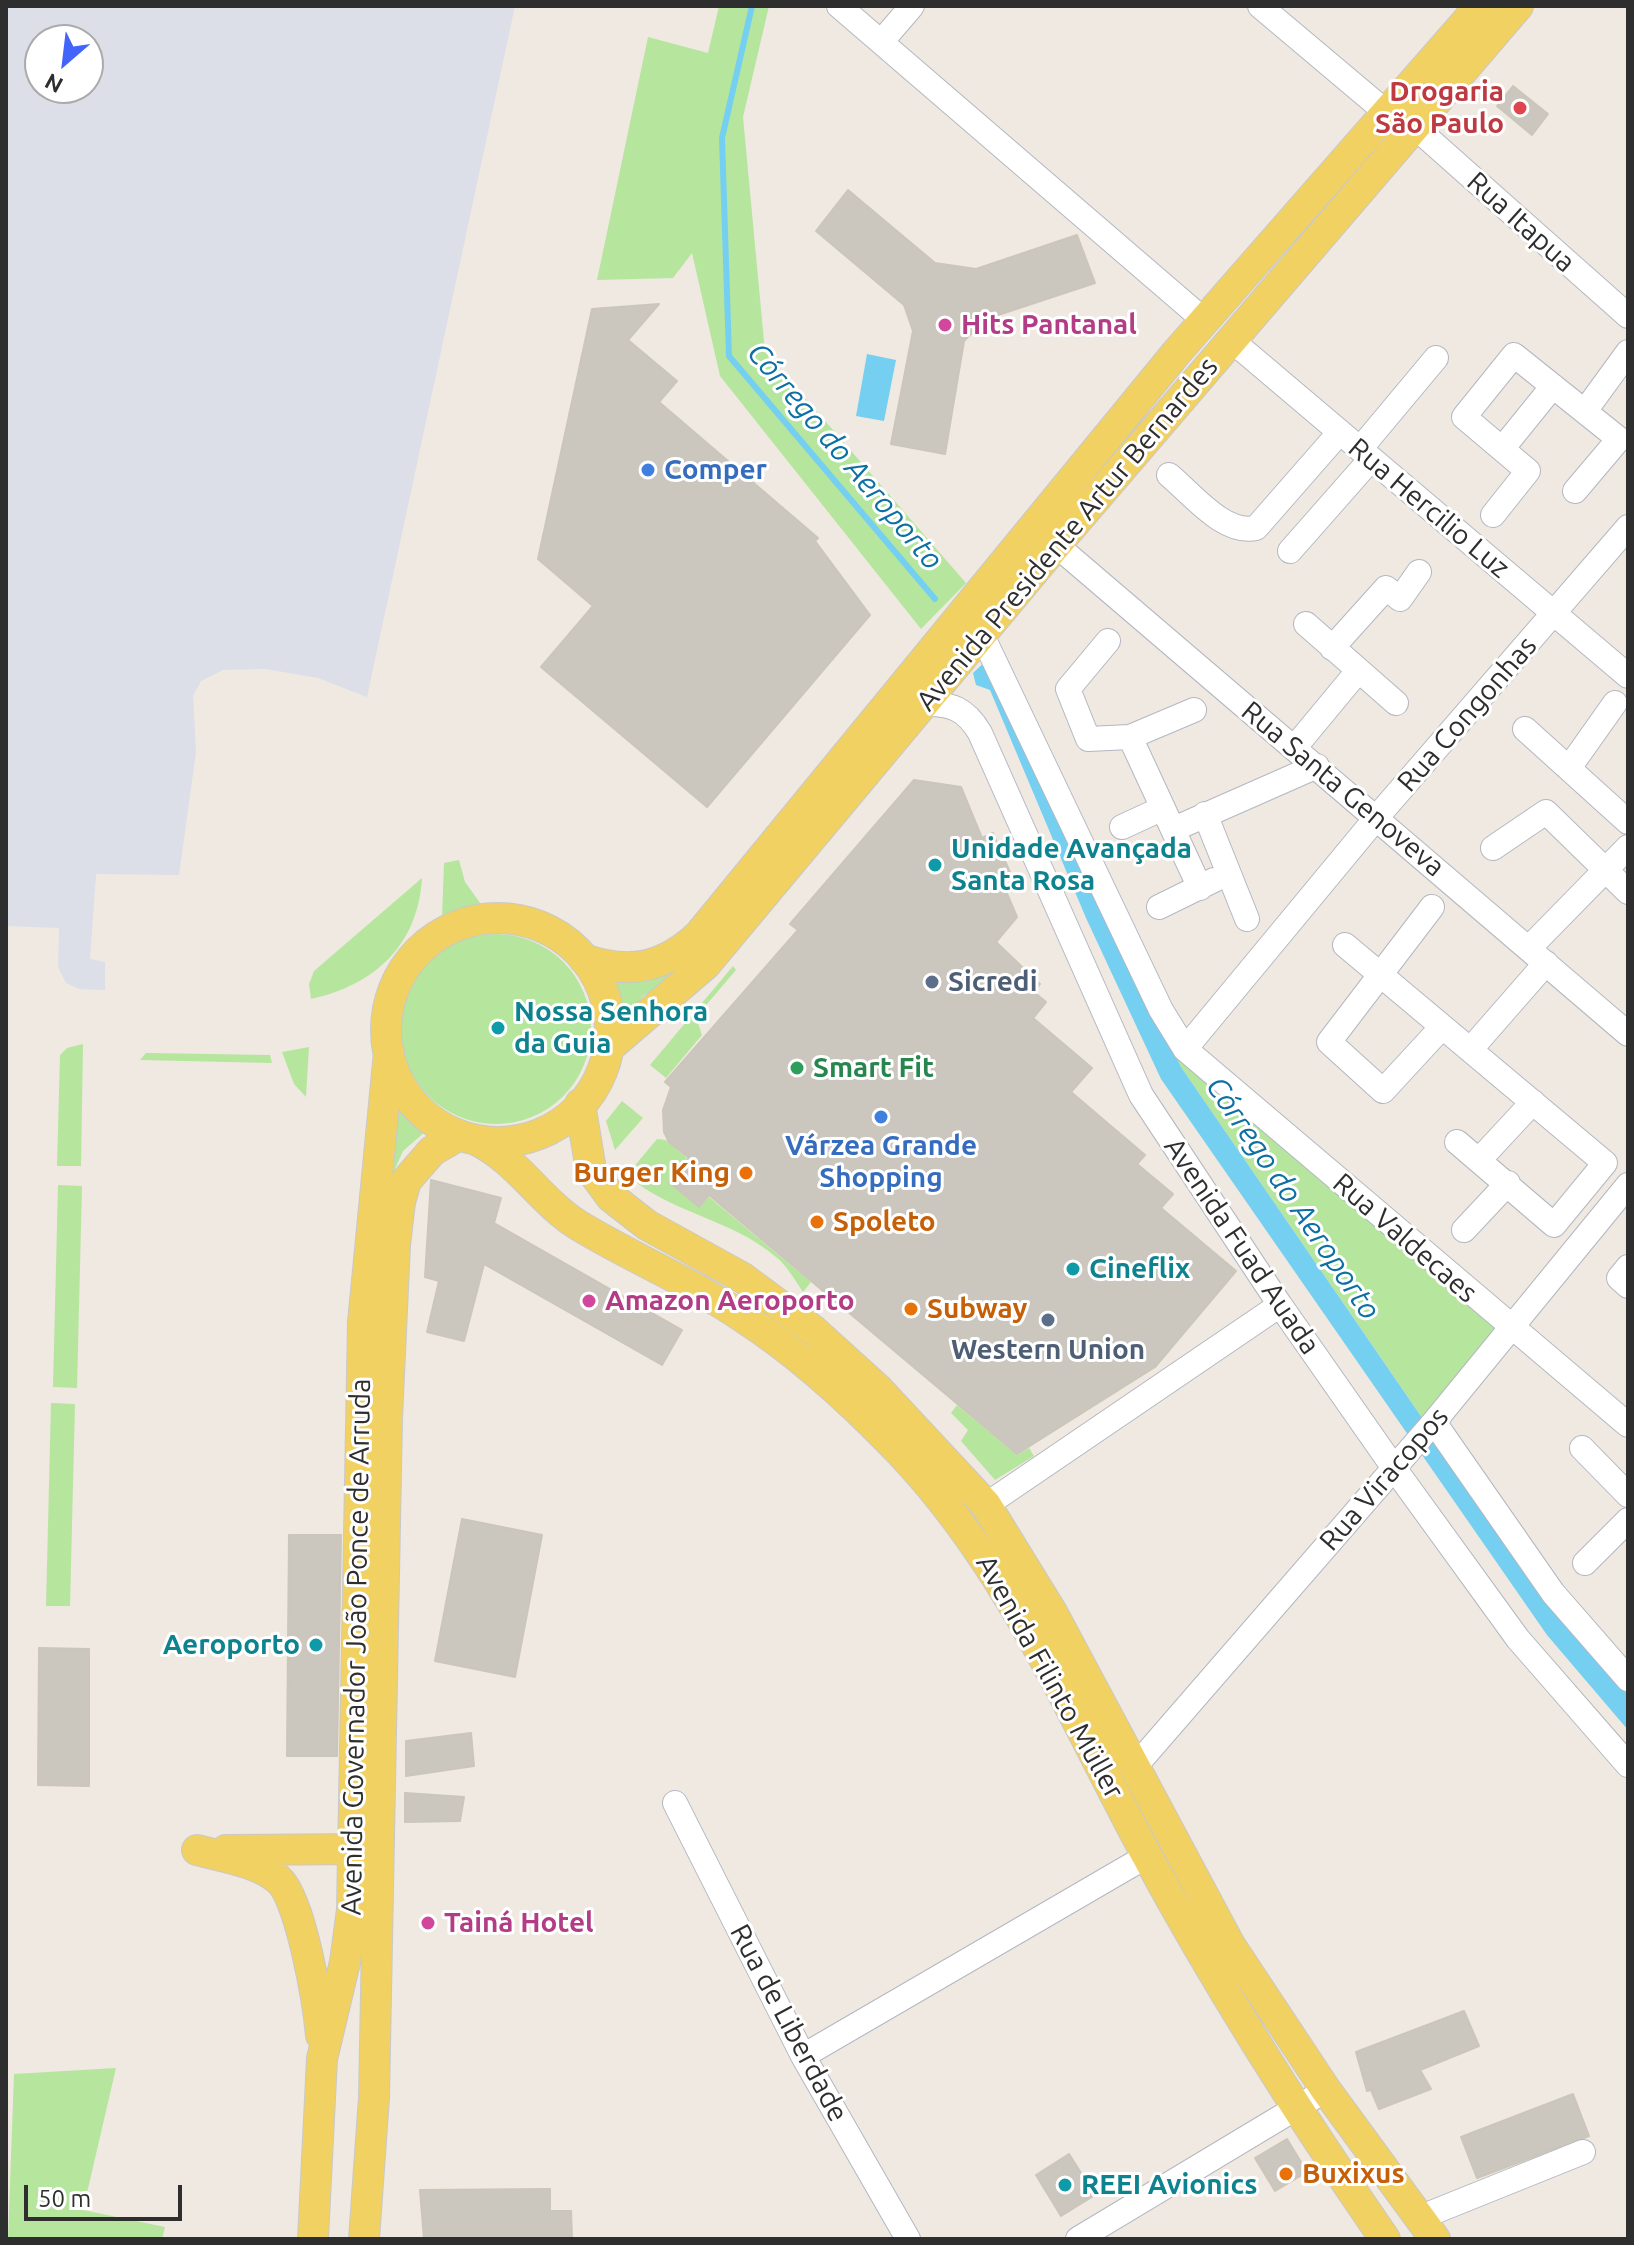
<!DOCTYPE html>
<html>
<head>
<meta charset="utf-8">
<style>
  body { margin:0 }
  #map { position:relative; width:1634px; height:2245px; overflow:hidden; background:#efe9e1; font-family:Ubuntu,sans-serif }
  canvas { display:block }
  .frame { position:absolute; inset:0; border:8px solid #2e2e2e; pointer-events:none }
  .north { position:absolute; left:24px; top:24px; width:80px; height:80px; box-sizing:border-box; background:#fff; border:2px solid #ababab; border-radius:50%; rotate:208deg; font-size:22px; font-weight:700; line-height:32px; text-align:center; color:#2e2e2e }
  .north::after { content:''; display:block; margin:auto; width:28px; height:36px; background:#4264fb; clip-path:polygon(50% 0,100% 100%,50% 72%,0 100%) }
  .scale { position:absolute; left:24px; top:2185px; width:158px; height:36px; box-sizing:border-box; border:4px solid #2e2e2e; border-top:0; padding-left:10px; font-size:24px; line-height:28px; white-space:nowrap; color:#2e2e2e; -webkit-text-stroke:6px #fff; paint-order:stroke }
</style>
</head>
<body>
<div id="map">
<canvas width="1634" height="2245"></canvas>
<div class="frame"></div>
<div class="north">N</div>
<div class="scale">50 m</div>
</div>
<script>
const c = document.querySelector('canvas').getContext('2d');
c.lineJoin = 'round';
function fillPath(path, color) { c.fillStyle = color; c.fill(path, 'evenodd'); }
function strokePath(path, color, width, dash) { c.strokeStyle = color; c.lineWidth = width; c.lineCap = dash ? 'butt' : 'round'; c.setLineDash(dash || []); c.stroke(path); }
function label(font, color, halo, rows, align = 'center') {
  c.font = font + ' Ubuntu,sans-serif'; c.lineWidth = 6; c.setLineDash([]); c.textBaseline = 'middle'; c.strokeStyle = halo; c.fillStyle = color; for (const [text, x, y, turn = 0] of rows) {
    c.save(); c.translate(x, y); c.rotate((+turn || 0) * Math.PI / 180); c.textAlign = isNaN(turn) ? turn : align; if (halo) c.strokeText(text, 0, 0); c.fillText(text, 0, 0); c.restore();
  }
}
const airport = new Path2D(`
  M6,6H515L367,697L318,678L266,669L223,670L201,681L193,696L196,752L179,875L96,874L90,959L105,962V990L79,989L66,983L58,967L59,928L6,926ZM40,40H88V88H40Z`);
const green = new Path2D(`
  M719,6H769L743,117L765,352L966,583L921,629L720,376L692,253L673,278L597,280L648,37L708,53Z
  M989,658L1172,1038L1500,1329L1423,1419L1181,1067Z
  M459,860L465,882L483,907L461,908L442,918L444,863Z
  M422,878C418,945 375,985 311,999L309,984L314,971Z
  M401 1029a95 95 0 1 1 190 0a95 95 0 1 1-190 0Z
  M733,966L736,970L696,1017L702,1035L666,1078L650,1065Z
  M677,967L682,972L643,996L621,1022L620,999L611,982L646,981Z
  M83,1044L81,1166H57L60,1055L67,1048Z
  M309,1047L306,1097L294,1084L282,1052Z
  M146,1053L270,1055L272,1063L140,1060Z
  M622,1101L643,1118L615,1150L606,1121Z
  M398,1104L426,1131L403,1151L390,1180Z
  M657,1139L666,1140L687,1158L668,1182L699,1208L709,1197L811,1282L803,1292C795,1280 787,1266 776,1257C732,1219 670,1213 627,1175Z
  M58,1185L82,1186L77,1388L53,1387Z
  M51,1403L75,1404L70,1606H46Z
  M957,1405L1017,1455L1029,1448L1034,1456L995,1480L961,1441L968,1430L951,1413Z
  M116,2068L83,2210L165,2227L162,2239H8L14,2074Z`);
const water = new Path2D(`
  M867,354L896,360L884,421L856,416Z
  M989,658L1181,1067L1550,1604L1628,1695V1730L1547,1635L1161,1079L1086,918L990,690L976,685L973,673Z`);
const stream = new Path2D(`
  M752,6L722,138L729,356L935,599`);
const building = new Path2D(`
  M1513,86L1548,114L1532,135L1497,106Z
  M848,190L935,263L976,269L1077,235L1095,283L986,319L964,341L945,454L891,444L913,331L904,305L816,231Z
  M659,304L628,340L677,381L659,402L818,538L815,541L870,615L707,807L541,667L593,606L538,559L592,309Z
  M914,780L961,787L982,838L993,833L1012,877L1002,882L1017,917L996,942L1040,984L1034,992L1046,1002L1033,1018L1092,1068L1071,1092L1145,1155L1137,1164L1173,1194L1161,1208L1236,1271L1155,1367L1017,1454L709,1195L699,1207L669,1182L689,1158L669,1142L664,1132L663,1110L671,1087L665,1082L798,930L790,924Z
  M431,1180L501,1198L494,1223L682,1330L662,1365L484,1264L464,1341L427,1332L439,1281L425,1277Z
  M462,1519L542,1535L515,1677L435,1661Z
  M289,1535H341L337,1756H287Z
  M39,1648L89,1649V1786L38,1785Z
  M471,1733L474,1766L406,1776V1741Z
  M405,1793L464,1797L460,1821L405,1822Z
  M1464,2011L1479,2046L1420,2070L1431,2089L1379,2109L1371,2090L1367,2091L1356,2052Z
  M1573,2094L1589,2136L1477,2178L1461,2137Z
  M1287,2139L1307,2172L1275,2191L1255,2158Z
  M1069,2154L1095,2195L1061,2216L1036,2175Z
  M550,2189V2211H571L572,2238L424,2239L420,2190Z`);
const minor = new Path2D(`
  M839,6L1205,321
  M1260,6L1387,113
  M882,41L912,6
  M1415,127L1628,316
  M1230,339L1628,676
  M1585,411L1628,352
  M1360,449L1436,358
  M1502,449L1553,386
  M1169,475C1193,495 1224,535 1256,528L1340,432
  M1493,515L1528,471L1464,417L1514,355L1619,439L1575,491
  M1056,545L1628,1034
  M1290,551L1371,459
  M1306,624L1396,703
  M981,633L1161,1010L1185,1049L1628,1425
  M1108,641L1068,689L1088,739L1130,737
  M1332,648L1386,588L1400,599L1419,572
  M924,704C951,703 966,709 980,733L1141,1095L1280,1305L1394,1468L1518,1639L1628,1765
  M1194,710L1130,737L1200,888
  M1525,729L1628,822
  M1295,747L1358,671
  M1569,768L1615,703
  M1205,814L1247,919
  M1122,827L1161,809
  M1174,829L1317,766
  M1493,848L1546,812L1628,892
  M1159,907L1214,880
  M1432,907L1329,1042L1383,1091L1442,1027
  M1345,945L1605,1163L1554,1225L1457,1142
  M1530,947L1628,847
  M1185,1049L1377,817L1628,527
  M1470,1050L1546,963
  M1480,1159L1533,1102
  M1464,1230L1508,1183
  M1628,1267L1619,1278L1628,1286
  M1434,1422L1553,1593L1628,1679
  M1582,1448L1628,1495
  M986,1505L1280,1305
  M1585,1563L1628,1520
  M1133,1769L1434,1422L1628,1185
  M675,1803L803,2056L908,2239
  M803,2056L1147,1856
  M1419,2218L1583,2152
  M1078,2239L1326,2090`);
const major = new Path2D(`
  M386 1030a112 112 0 1 1 224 0a112 112 0 1 1-224 0Z
  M584,959C629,975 664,968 699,935L1177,352L1480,6
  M606,1050L706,964L1056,545L1518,6
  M580,1104L591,1170L611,1197L647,1225L743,1278L813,1330L877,1388L986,1505L1053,1614L1230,1945L1326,2090L1435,2239
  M478,1141C519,1162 540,1201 578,1225C632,1258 691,1282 744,1318C801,1355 852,1402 899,1451C1010,1567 1071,1715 1146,1854C1218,1987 1299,2115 1385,2239
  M197,1850C223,1857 258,1862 279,1880C301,1900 318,2003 321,2035
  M226,1850L370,1849
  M313,2239L322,2059L345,1962L352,1910L363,1322L389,1052
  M364,2239L374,2098L387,1418L395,1245L400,1202L406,1181L432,1151L458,1136`);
const markers = [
  [1520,108,8,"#e0444e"],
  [945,325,8,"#d1479c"],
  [648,470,8,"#3f7fe0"],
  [935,865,8,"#0f9aa8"],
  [932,982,8,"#5c6f8a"],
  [498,1028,8,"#0f9aa8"],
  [797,1068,8,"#2e9e5b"],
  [881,1117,8,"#3f7fe0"],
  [746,1173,8,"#e8710a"],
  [817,1222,8,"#e8710a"],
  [1073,1269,8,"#0f9aa8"],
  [589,1301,8,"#d1479c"],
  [911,1309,8,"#e8710a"],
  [1048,1320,8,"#5c6f8a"],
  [316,1645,8,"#0f9aa8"],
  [428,1923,8,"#d1479c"],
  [1286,2174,8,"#e8710a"],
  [1065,2185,8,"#0f9aa8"]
];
const healthNames = [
  ["Drogaria",1504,92],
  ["São Paulo",1504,124]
];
const streetNames = [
  ["Rua Itapua",1521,222,42],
  ["Rua Hercilio Luz",1429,508,40],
  ["Avenida Presidente Artur Bernardes",1067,534,-50],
  ["Rua Congonhas",1467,714,-49],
  ["Rua Santa Genoveva",1343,789,40],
  ["Rua Valdecaes",1405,1238,41],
  ["Avenida Fuad Auada",1242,1246,56],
  ["Rua Viracopos",1384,1479,-49],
  ["Avenida Governador João Ponce de Arruda",356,1647,-89],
  ["Avenida Filinto Müller",1050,1677,61],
  ["Rua de Liberdade",789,2023,62]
];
const hotelNames = [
  ["Hits Pantanal",961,325],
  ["Amazon Aeroporto",605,1301],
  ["Tainá Hotel",444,1923]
];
const shopNames = [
  ["Comper",664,470],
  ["Várzea Grande",881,1146,"center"],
  ["Shopping",881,1178,"center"]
];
const cultureNames = [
  ["Unidade Avançada",951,849],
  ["Santa Rosa",951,881],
  ["Nossa Senhora",514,1012],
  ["da Guia",514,1044],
  ["Cineflix",1089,1269],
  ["Aeroporto",300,1645,"right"],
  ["REEI Avionics",1081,2185]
];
const serviceNames = [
  ["Sicredi",948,982],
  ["Western Union",1048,1350,"center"]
];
const leisureNames = [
  ["Smart Fit",813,1068]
];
const foodNames = [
  ["Burger King",730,1173,"right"],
  ["Spoleto",833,1222],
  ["Subway",927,1309],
  ["Buxixus",1302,2174]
];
const waterNames = [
  ["Córrego do Aeroporto",845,456,50],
  ["Córrego do Aeroporto",1293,1198,56]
];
fillPath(airport, '#dcdee8');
fillPath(green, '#b6e59e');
fillPath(water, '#75cff0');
strokePath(stream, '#75cff0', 6);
fillPath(building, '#cbc7bf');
strokePath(building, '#cbc5ba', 2);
strokePath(minor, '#b4b7c1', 26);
strokePath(major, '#c9c9c9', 32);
strokePath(minor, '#fff', 24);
strokePath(major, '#f2d163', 30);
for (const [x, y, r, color] of markers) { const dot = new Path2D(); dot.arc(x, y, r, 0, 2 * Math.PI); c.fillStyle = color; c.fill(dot); strokePath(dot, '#fff', 3); }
label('bold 28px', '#be3a42', '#fff', healthNames, 'right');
label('28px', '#2e2e2e', '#fff', streetNames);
label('bold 28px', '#b23c85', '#fff', hotelNames, 'left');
label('bold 28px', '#366cbe', '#fff', shopNames, 'left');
label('bold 28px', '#0d838f', '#fff', cultureNames, 'left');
label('bold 28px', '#4e5e75', '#fff', serviceNames, 'left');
label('bold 28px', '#27864d', '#fff', leisureNames, 'left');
label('bold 28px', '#c56008', '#fff', foodNames, 'left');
label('italic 30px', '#0d6fa3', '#fff', waterNames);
</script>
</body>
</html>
